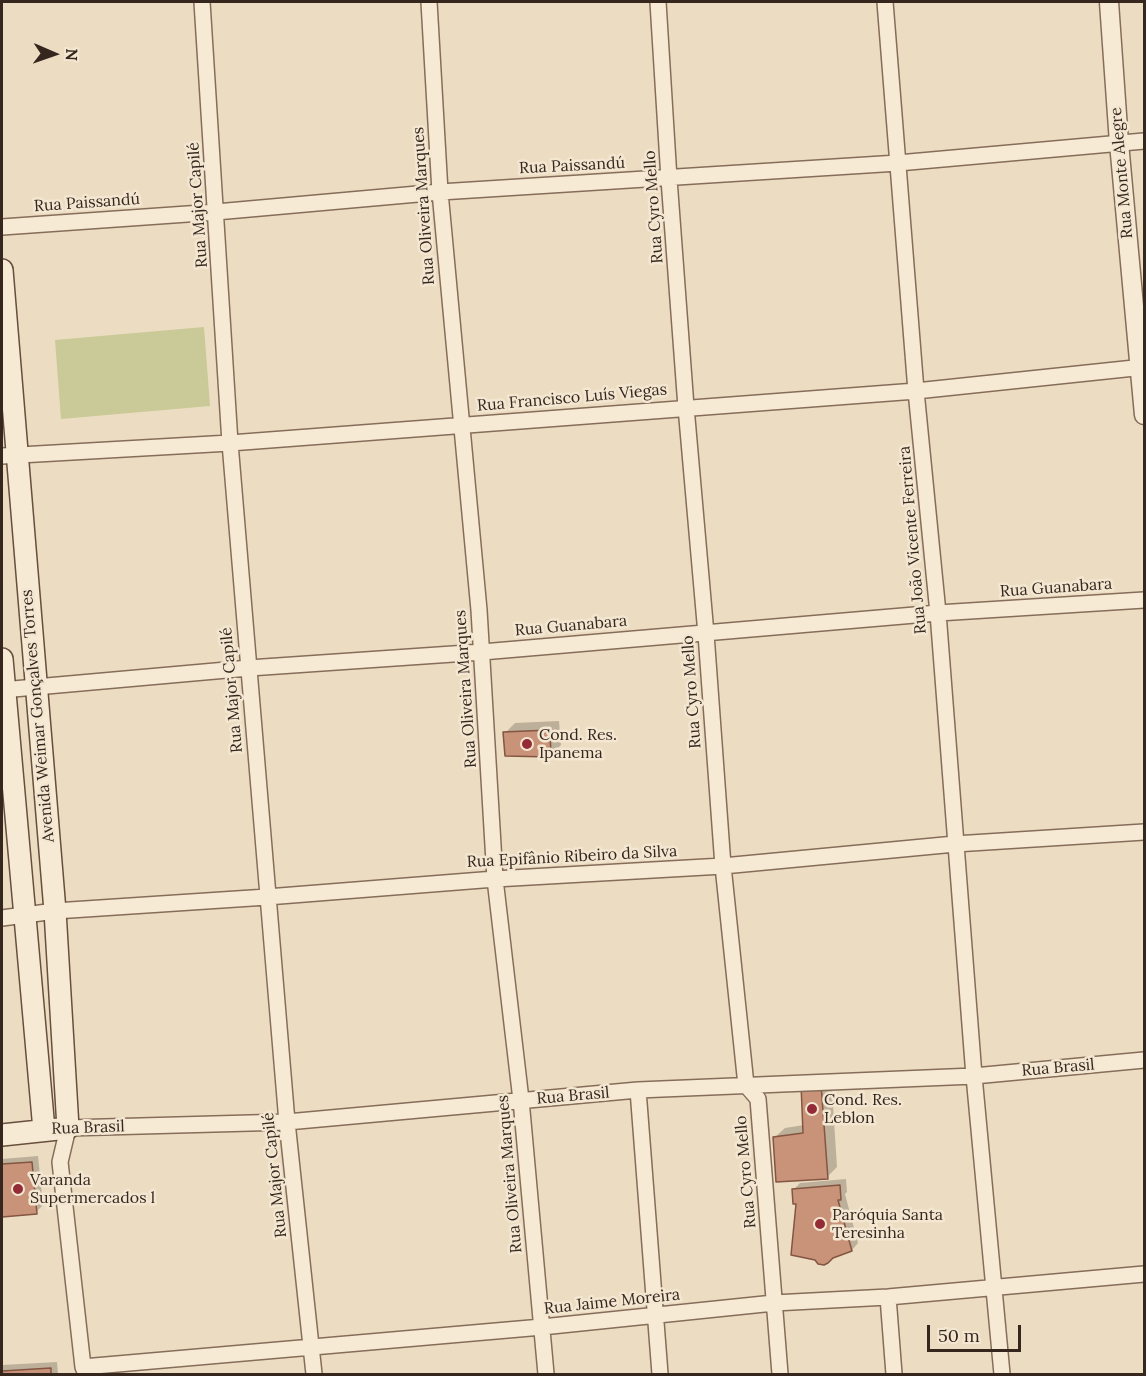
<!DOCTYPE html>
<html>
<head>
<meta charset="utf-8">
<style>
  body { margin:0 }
  #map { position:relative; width:1146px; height:1376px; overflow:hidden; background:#ecdcc2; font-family:Lora,serif }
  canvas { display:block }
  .frame { position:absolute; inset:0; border:3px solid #36271e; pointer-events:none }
  .north { position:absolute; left:24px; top:24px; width:60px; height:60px; -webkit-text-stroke:4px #f4e7d2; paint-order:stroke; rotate:92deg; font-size:16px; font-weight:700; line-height:24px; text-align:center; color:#36271e }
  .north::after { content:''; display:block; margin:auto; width:21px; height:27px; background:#36271e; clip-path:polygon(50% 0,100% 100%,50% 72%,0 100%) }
  .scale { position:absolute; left:927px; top:1325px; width:94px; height:27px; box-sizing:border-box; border:3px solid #36271e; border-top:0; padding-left:8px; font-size:18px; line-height:21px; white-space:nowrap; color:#36271e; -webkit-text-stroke:4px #f4e7d2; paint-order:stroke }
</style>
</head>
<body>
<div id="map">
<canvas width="1146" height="1376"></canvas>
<div class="frame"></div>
<div class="north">N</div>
<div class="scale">50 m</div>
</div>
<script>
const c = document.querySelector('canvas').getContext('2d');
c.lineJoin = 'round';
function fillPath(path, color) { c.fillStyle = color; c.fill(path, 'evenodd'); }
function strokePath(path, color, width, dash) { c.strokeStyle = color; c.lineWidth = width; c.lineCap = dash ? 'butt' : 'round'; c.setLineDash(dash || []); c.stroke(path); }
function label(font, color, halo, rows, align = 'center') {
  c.font = font + ' Lora,serif'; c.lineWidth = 5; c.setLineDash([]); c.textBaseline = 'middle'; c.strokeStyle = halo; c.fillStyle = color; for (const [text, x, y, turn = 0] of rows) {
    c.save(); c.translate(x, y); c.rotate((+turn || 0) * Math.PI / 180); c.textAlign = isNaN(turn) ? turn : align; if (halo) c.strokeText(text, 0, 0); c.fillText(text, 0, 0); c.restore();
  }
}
const green = new Path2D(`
  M204,327L210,406L61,419L55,340Z`);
const shadow = new Path2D(`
  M559,721L561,745L551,755L505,733L515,723Z
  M813,1074L831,1075L837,1167L827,1177L774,1138L785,1128L804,1125L803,1084Z
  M38,1156L43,1205L36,1212L2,1215V1159Z
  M846,1179L847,1192L845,1194L858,1243L852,1250L834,1256L798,1202L794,1189L800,1183Z
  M57,1362L58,1374H2V1365Z`);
const building = new Path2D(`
  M550,730L551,757L505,756L503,732Z
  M801,1084H821L828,1179L776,1182L773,1137L803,1133Z
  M32,1162L37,1214L2,1217V1164Z
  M840,1185L841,1200H838L852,1251L833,1258L828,1263L824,1265L818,1264L815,1260L791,1255L796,1204H793L792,1189Z
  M51,1368V1374H2V1371Z`);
const minor = new Path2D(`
  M202,2L230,443L287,1122L314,1374
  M429,2L440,192L479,610L495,879L521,1100L546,1374
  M658,2L669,179L686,407L706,634L723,866L746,1085L758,1099L780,1374
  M885,2L916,391L938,613L974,1076L1002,1374
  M2,227L216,212L440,192L898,163L1144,141
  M2,456L230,443L916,391L1144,367
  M2,690L249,668L482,652L938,613L1144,600
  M2,918L55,911L267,897L495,879L723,866L955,844L1144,832
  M638,1090L660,1374
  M888,1297L894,1374
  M83,1367L542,1327L774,1303L888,1297L1144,1274
  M86,1374L83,1367L60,1162L68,1128L287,1122L638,1090L974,1076L1144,1060`);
const tertiary = new Path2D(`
  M1109,2L1119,143L1144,415`);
const secondary = new Path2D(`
  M2,270L55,911L68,1128L2,1135
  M2,659L44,1130`);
const markers = [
  [527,744,6,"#932c37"],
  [812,1109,6,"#932c37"],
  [18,1189,6,"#932c37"],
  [820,1224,6,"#932c37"]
];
const streetNames = [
  ["Rua Paissandú",572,166,-3],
  ["Rua Monte Alegre",1122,173,-95],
  ["Rua Paissandú",87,203,-4],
  ["Rua Major Capilé",198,205,-94],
  ["Rua Oliveira Marques",424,206,-94],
  ["Rua Cyro Mello",654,207,-94],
  ["Rua Francisco Luís Viegas",572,398,-5],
  ["Rua João Vicente Ferreira",913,540,-95],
  ["Rua Guanabara",1056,588,-4],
  ["Rua Guanabara",571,626,-5],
  ["Rua Oliveira Marques",466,689,-94],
  ["Rua Major Capilé",232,690,-95],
  ["Rua Cyro Mello",692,692,-94],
  ["Avenida Weimar Gonçalves Torres",38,716,-95],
  ["Rua Epifânio Ribeiro da Silva",572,857,-3],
  ["Rua Brasil",1058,1068,-5],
  ["Rua Brasil",573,1096,-5],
  ["Rua Brasil",88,1128,-2],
  ["Rua Cyro Mello",746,1172,-95],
  ["Rua Oliveira Marques",510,1174,-95],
  ["Rua Major Capilé",275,1175,-96],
  ["Rua Jaime Moreira",612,1302,-6]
];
const poiNames = [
  ["Cond. Res.",539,735],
  ["Ipanema",539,753],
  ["Cond. Res.",824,1100],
  ["Leblon",824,1118],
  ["Varanda",30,1180],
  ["Supermercados l",30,1198],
  ["Paróquia Santa",832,1215],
  ["Teresinha",832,1233]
];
fillPath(green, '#c9ca97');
fillPath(shadow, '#0003');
fillPath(building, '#c99379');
strokePath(building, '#845541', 1.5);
strokePath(minor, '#866d5a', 18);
strokePath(tertiary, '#866d5a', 21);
strokePath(secondary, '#674e3d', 24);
strokePath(minor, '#f7ead5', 15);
strokePath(tertiary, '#f7ead5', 18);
strokePath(secondary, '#f7ead5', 21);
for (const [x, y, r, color] of markers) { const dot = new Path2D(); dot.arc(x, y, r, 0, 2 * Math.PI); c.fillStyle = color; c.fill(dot); strokePath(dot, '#f4e7d2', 2); }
label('16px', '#36271e', '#f4e7d2', streetNames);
label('16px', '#36271e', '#f4e7d2', poiNames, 'left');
</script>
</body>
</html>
